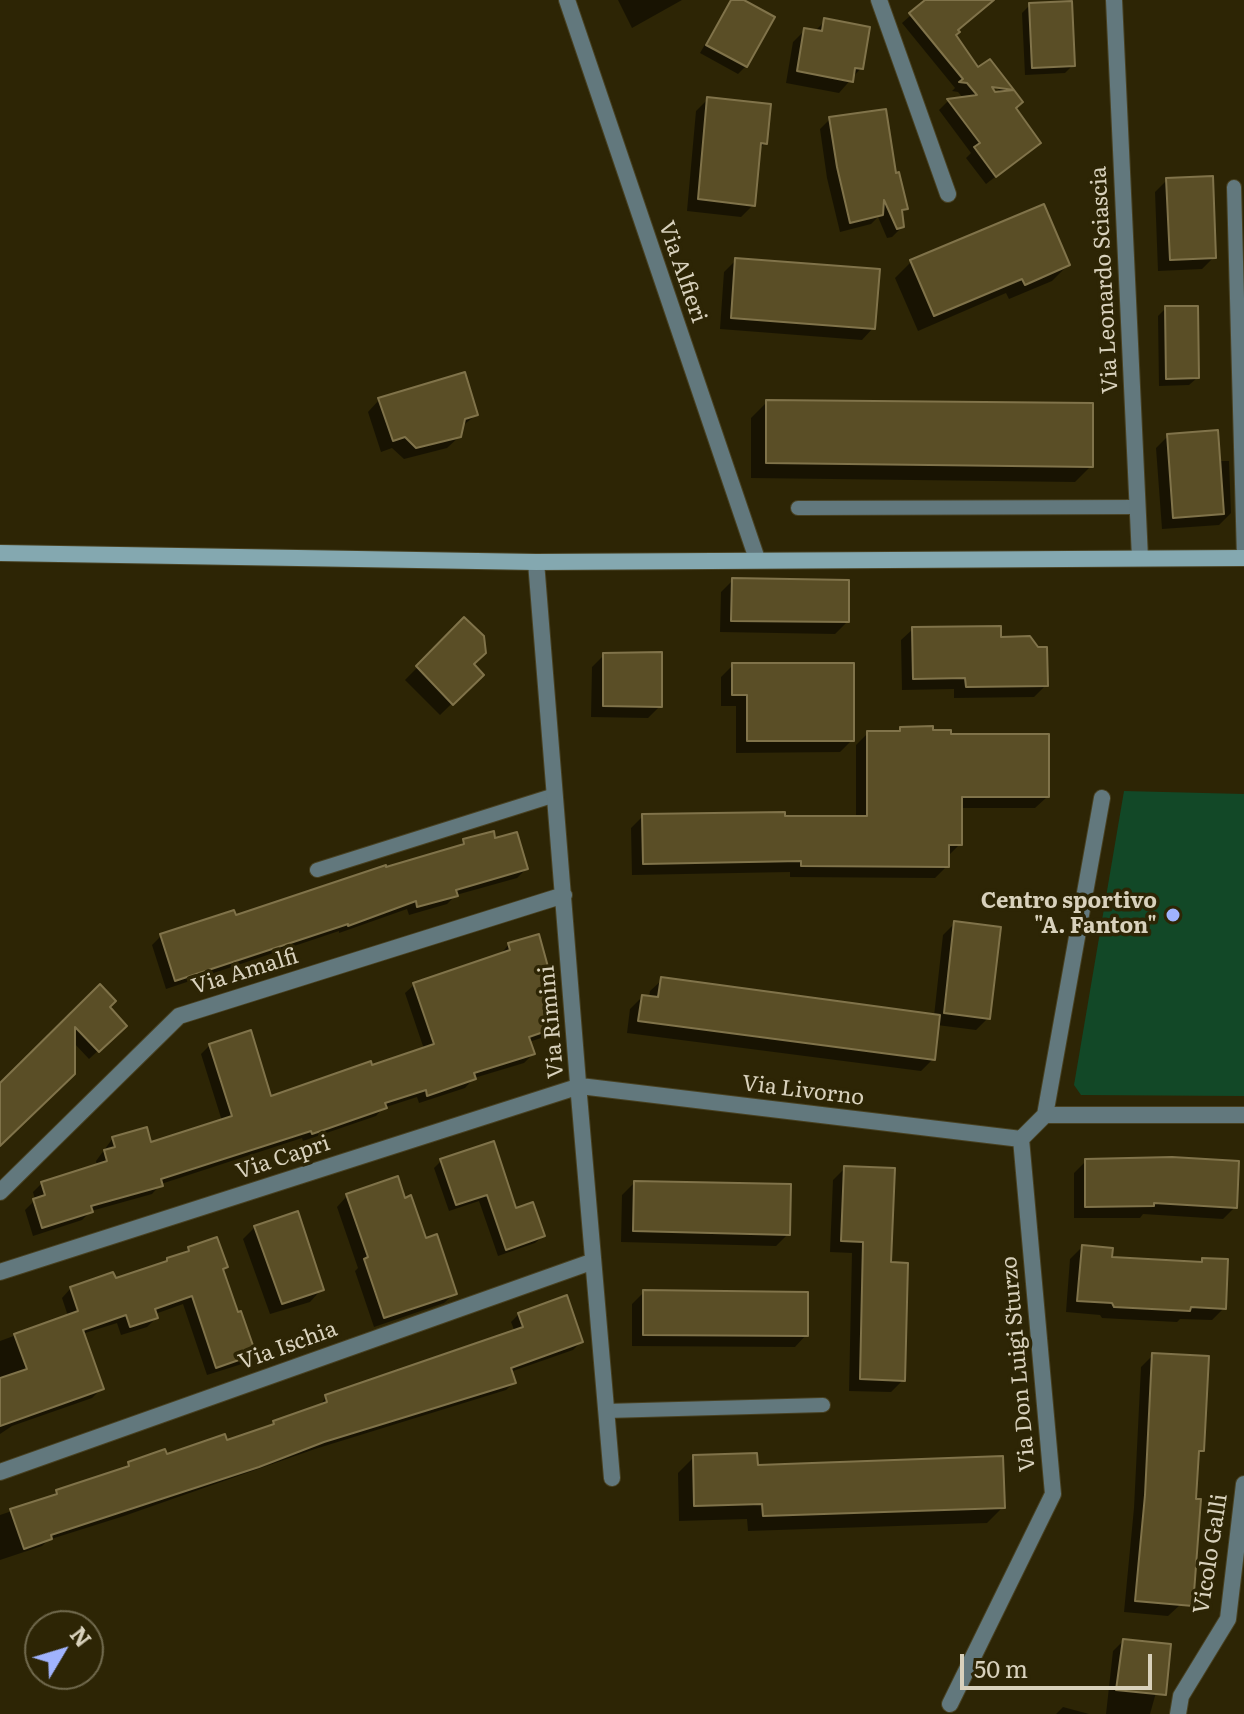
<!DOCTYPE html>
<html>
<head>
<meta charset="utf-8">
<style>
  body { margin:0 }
  #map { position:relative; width:1244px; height:1714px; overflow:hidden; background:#2d2505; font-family:Literata,serif }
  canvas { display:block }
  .north { position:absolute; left:24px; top:1610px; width:80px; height:80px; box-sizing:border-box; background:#2d2505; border:2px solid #716a4e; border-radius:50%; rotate:52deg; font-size:22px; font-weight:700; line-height:32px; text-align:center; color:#d8d1bc }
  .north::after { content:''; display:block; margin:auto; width:28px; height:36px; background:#a0b3fd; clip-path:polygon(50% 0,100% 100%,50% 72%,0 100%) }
  .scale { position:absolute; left:960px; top:1654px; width:192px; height:36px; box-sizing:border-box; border:4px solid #d8d1bc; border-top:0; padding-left:10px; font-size:24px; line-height:28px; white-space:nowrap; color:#d8d1bc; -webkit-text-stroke:6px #2d2505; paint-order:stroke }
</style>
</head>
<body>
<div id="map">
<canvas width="1244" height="1714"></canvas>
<div class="north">N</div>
<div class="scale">50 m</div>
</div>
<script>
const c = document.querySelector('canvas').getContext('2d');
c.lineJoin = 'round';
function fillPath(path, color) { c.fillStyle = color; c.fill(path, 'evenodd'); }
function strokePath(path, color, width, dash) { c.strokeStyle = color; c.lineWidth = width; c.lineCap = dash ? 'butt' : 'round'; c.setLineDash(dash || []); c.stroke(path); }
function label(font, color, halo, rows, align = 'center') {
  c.font = font + ' Literata,serif'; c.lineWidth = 7; c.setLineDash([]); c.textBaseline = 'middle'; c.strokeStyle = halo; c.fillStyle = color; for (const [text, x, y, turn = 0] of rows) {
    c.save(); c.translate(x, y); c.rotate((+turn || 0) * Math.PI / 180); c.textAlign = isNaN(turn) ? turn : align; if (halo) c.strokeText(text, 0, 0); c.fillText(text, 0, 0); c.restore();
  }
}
const green = new Path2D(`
  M1124,791L1244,794V1096L1081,1095L1074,1085Z`);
const shadow = new Path2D(`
  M618,0H682L632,28Z
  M731,0H740L746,66L738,74L700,53Z
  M928,0H983L954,35L978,70L990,61L1020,102L1014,108L1039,143L986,184L966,158L971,153L939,110L948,101L964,99L958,92L952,91L955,88L902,23ZM988,84L995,85L1001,93L995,94Z
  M1030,5L1073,65L1065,73L1025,75L1022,13Z
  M825,21L861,68L839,93L786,83L793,42L805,30L814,32Z
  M708,99L765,143L759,149L753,205L741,217L687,211L696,111Z
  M830,119L894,176L906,208L900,214L902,227L892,237L887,238L878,217L871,224L840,232L827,178L820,129Z
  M1167,180L1214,257L1202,269L1158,271L1155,192Z
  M736,260L873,328L862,340L720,329L724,272Z
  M911,262L1068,265L1052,281L1009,299L1006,293L918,331L895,278Z
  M1166,308L1197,378L1189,385L1159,386L1158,316Z
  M379,400L476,415L461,427L460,436L447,448L404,459L392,448L381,452L368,412Z
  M767,402L1091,466L1075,482L751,478V418Z
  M1168,436L1218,461H1229L1231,513L1219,525L1162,529L1156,448Z
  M733,580L847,622L835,634L720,632L721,592Z
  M464,620L471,665L481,675L440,715L405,680Z
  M913,629L999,639L1046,685L1034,697L954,698V689L902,690L901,640Z
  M604,655L660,706L648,718L591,717L592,667Z
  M733,665L852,740L840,752L736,753V706H721V677Z
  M901,729L949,736L1047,797L1035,808H960V844L947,857V866L935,878L790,877V872L632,875L631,828L643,816L856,818V745L868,733H896Z
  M464,841H494L526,869L517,878L456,895L447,904L409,915L407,909L339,933V931L166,989L152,945L161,936L235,918L456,849Z
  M955,923L988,1018L976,1030L937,1025L933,1059L921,1071L627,1033L630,1009L642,997L649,998L650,991L662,980L934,1016L943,935Z
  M509,944L551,984L541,994L553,1028L544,1037L529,1042L533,1054L524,1063L474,1078L465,1088L419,1103L417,1097L383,1108L376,1116L303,1141L302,1138L161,1184L152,1194L91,1211L82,1220L33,1236L25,1210L35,1200L33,1192L42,1183L97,1166L96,1161L113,1138L149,1144L222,1121L201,1054L210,1045L270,1099L424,1049L405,993L414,985L500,955Z
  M100,987L107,1007L125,1026L89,1059L73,1042L0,1144V1086Z
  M441,1161L543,1236L535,1243L498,1256L479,1201L449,1211L434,1168Z
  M1086,1161L1235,1207L1223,1219L1143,1214L1140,1218H1074V1173Z
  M845,1168L889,1264L903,1380L891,1392L849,1391L852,1253L830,1252L833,1180Z
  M634,1183L788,1234L776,1246L621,1242L622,1195Z
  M347,1196L404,1200L455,1293L444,1303L374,1327L355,1271L358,1268L337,1207Z
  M255,1227L321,1290L310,1302L270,1314L243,1239Z
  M1082,1247L1110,1259L1199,1264L1203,1260L1224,1308L1212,1320L1180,1319L1177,1322L1102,1318L1100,1315L1066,1312L1070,1259Z
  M189,1249L226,1266L221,1271L254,1354L245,1363L207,1375L183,1304L155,1314L156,1318L147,1327L121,1335L117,1323L82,1334L101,1389L92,1398L12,1426L0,1434V1341L68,1316L62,1298L71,1288L114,1280L164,1264Z
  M644,1292L806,1335L795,1347L632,1346V1304Z
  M519,1314L581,1342L573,1350L510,1372L514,1383L506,1390L315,1449L124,1516L48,1540L42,1546L0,1560V1515L51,1498L57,1491L122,1471L129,1464L226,1443L269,1428L274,1423L319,1407L326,1397L515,1332L511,1322Z
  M1153,1355L1202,1450L1197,1456L1192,1594L1168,1616L1124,1612L1134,1508L1141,1367Z
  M694,1457L756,1467L1003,1507L987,1523L748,1531L747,1519L679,1521L678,1473Z
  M1123,1641L1169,1646L1150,1714H1106L1113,1651Z
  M1063,1707L1089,1714H1056Z`);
const building = new Path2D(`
  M731,0H744L775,17L747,67L706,45Z
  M925,0H994L958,30L960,32L956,35L978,67L990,59L1014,90L992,87L995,92L1014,90L1023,102L1016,108L1041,143L996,177L974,147L980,143L947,99L977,95L967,83L959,82L963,79L909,13Z
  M1072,1L1075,66L1032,68L1029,3Z
  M824,18L870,27L863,69L855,68L853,82L797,71L804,28L822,31Z
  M707,97L771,104L767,144L761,143L755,206L698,199Z
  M886,109L896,173L899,172L908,209L902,210L904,227L897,229L884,200L883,215L850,223L837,167L829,117Z
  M1213,176L1216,258L1170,260L1166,178Z
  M1044,204L1070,265L1025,285L1022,279L934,316L910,260Z
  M735,258L880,269L875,329L731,318Z
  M1165,306H1198L1199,378L1166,379Z
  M465,372L478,415L465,419L461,437L416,448L405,437L393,441L378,398Z
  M766,400L1093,403V467L766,463Z
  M1218,430L1224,514L1173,518L1167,434Z
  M732,578L849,580V622L731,621Z
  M464,617L484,636L486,653L474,664L484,675L453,705L416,666Z
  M1001,626V637L1030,636L1038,647H1047L1048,686L966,687L965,678L913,679L912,627Z
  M662,652V707L603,706V653Z
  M732,663H854V741H747V695H732Z
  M933,726V730H951V734H1049V797H962V845H949V867L801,866V861L643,864L642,814L785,812V816H867V731H900V727Z
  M494,831L495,838L517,832L528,869L456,890L458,896L417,907L416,901L348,926V924L175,981L160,934L234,910L236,915L386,865V867L464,844L463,839Z
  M954,921L1001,927L990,1019L944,1013Z
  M539,934L553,985L541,988L555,1028L529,1037L535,1054L474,1073L476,1079L427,1096L426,1090L385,1103L387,1108L312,1134L311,1131L161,1179L163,1186L91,1206L93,1212L42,1228L33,1199L45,1195L41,1182L107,1161L104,1150L115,1147L112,1137L147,1127L151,1142L232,1116L209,1044L251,1030L271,1096L371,1061L372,1065L434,1044L413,983L510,950L508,943Z
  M661,977L940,1015L935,1060L638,1021L642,995L658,997Z
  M100,984L116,1001L110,1007L127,1026L99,1052L75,1027V1074L0,1146V1083Z
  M494,1141L516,1208L533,1202L545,1236L506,1250L487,1195L456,1205L440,1159Z
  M1172,1157L1239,1161L1237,1208L1154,1203V1206L1085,1207V1159Z
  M844,1166L895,1168L891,1262L908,1263L905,1381L860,1379L863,1242L841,1241Z
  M398,1176L405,1198L411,1195L426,1238L437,1234L457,1294L384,1318L364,1259L368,1257L346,1194Z
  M634,1181L791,1184L790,1235L633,1231Z
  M298,1211L324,1290L282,1304L254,1226Z
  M217,1237L228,1267L223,1269L238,1312L241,1311L256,1354L216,1368L192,1296L155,1309L158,1318L130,1327L126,1315L83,1330L104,1389L0,1426V1378L27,1369L14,1334L78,1311L70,1287L113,1272L116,1278L167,1261V1258L189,1251L188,1247Z
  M1082,1245L1113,1248L1112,1257L1202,1262V1258L1228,1259L1226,1309L1191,1307L1190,1311L1114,1307L1112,1303L1077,1301Z
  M643,1290L808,1292V1336L643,1335Z
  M567,1295L583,1342L511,1368L516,1383L324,1442L259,1467L51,1535L52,1539L24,1549L10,1509L57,1494L56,1490L129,1466L128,1462L165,1449L167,1454L225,1434L227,1440L274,1424L273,1421L327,1402L325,1395L523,1327L518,1313Z
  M1152,1353L1209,1356L1204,1451H1199L1196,1499H1201L1193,1606L1135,1601L1145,1495Z
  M757,1453L758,1465L1003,1456L1005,1508L763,1516L762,1504L694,1506L693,1455Z
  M1123,1639L1171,1644L1166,1695L1116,1690Z`);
const lane = new Path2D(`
  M1234,187L1244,558
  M798,508L1138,507
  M317,870L555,795
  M606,1411L823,1405`);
const street = new Path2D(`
  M567,0L757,559
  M879,0L948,194
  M1114,0L1140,558
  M536,562C561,867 584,1173 612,1478
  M1045,1115L1102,798
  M1021,1139L1045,1115H1244
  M0,1192L179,1016L564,895
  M0,1272L580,1086L1021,1139
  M0,1472L591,1262
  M950,1704L1053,1494L1021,1139
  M1178,1714L1181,1696L1228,1619L1244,1484`);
const secondary = new Path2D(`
  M0,553L536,562L1244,558`);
const markers = [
  [1173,915,8,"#a0b3fd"]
];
const streetNames = [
  ["Via Alfieri",682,272,71],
  ["Via Leonardo Sciascia",1105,280,-93],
  ["Via Amalfi",245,972,-17],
  ["Via Rimini",552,1022,-95],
  ["Via Livorno",803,1091,7],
  ["Via Capri",283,1158,-18],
  ["Via Ischia",288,1346,-20],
  ["Via Don Luigi Sturzo",1019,1364,-95],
  ["Vicolo Galli",1211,1554,-81]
];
const poiNames = [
  ["Centro sportivo",1157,902],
  ["\"A. Fanton\"",1157,927]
];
fillPath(green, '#124827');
fillPath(shadow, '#0007');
fillPath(building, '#5a4e26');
strokePath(building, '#80734a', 2);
strokePath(lane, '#484122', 16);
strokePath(street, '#484122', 18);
strokePath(secondary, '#484122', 18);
strokePath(lane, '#62787d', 14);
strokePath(street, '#62787d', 16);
strokePath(secondary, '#84a8b0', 16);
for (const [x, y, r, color] of markers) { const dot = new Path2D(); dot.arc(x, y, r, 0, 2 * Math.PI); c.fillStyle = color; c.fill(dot); strokePath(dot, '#2d2505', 3); }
label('22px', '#d8d1bc', '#2d2505', streetNames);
label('bold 22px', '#d8d1bc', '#2d2505', poiNames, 'right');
</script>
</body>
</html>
